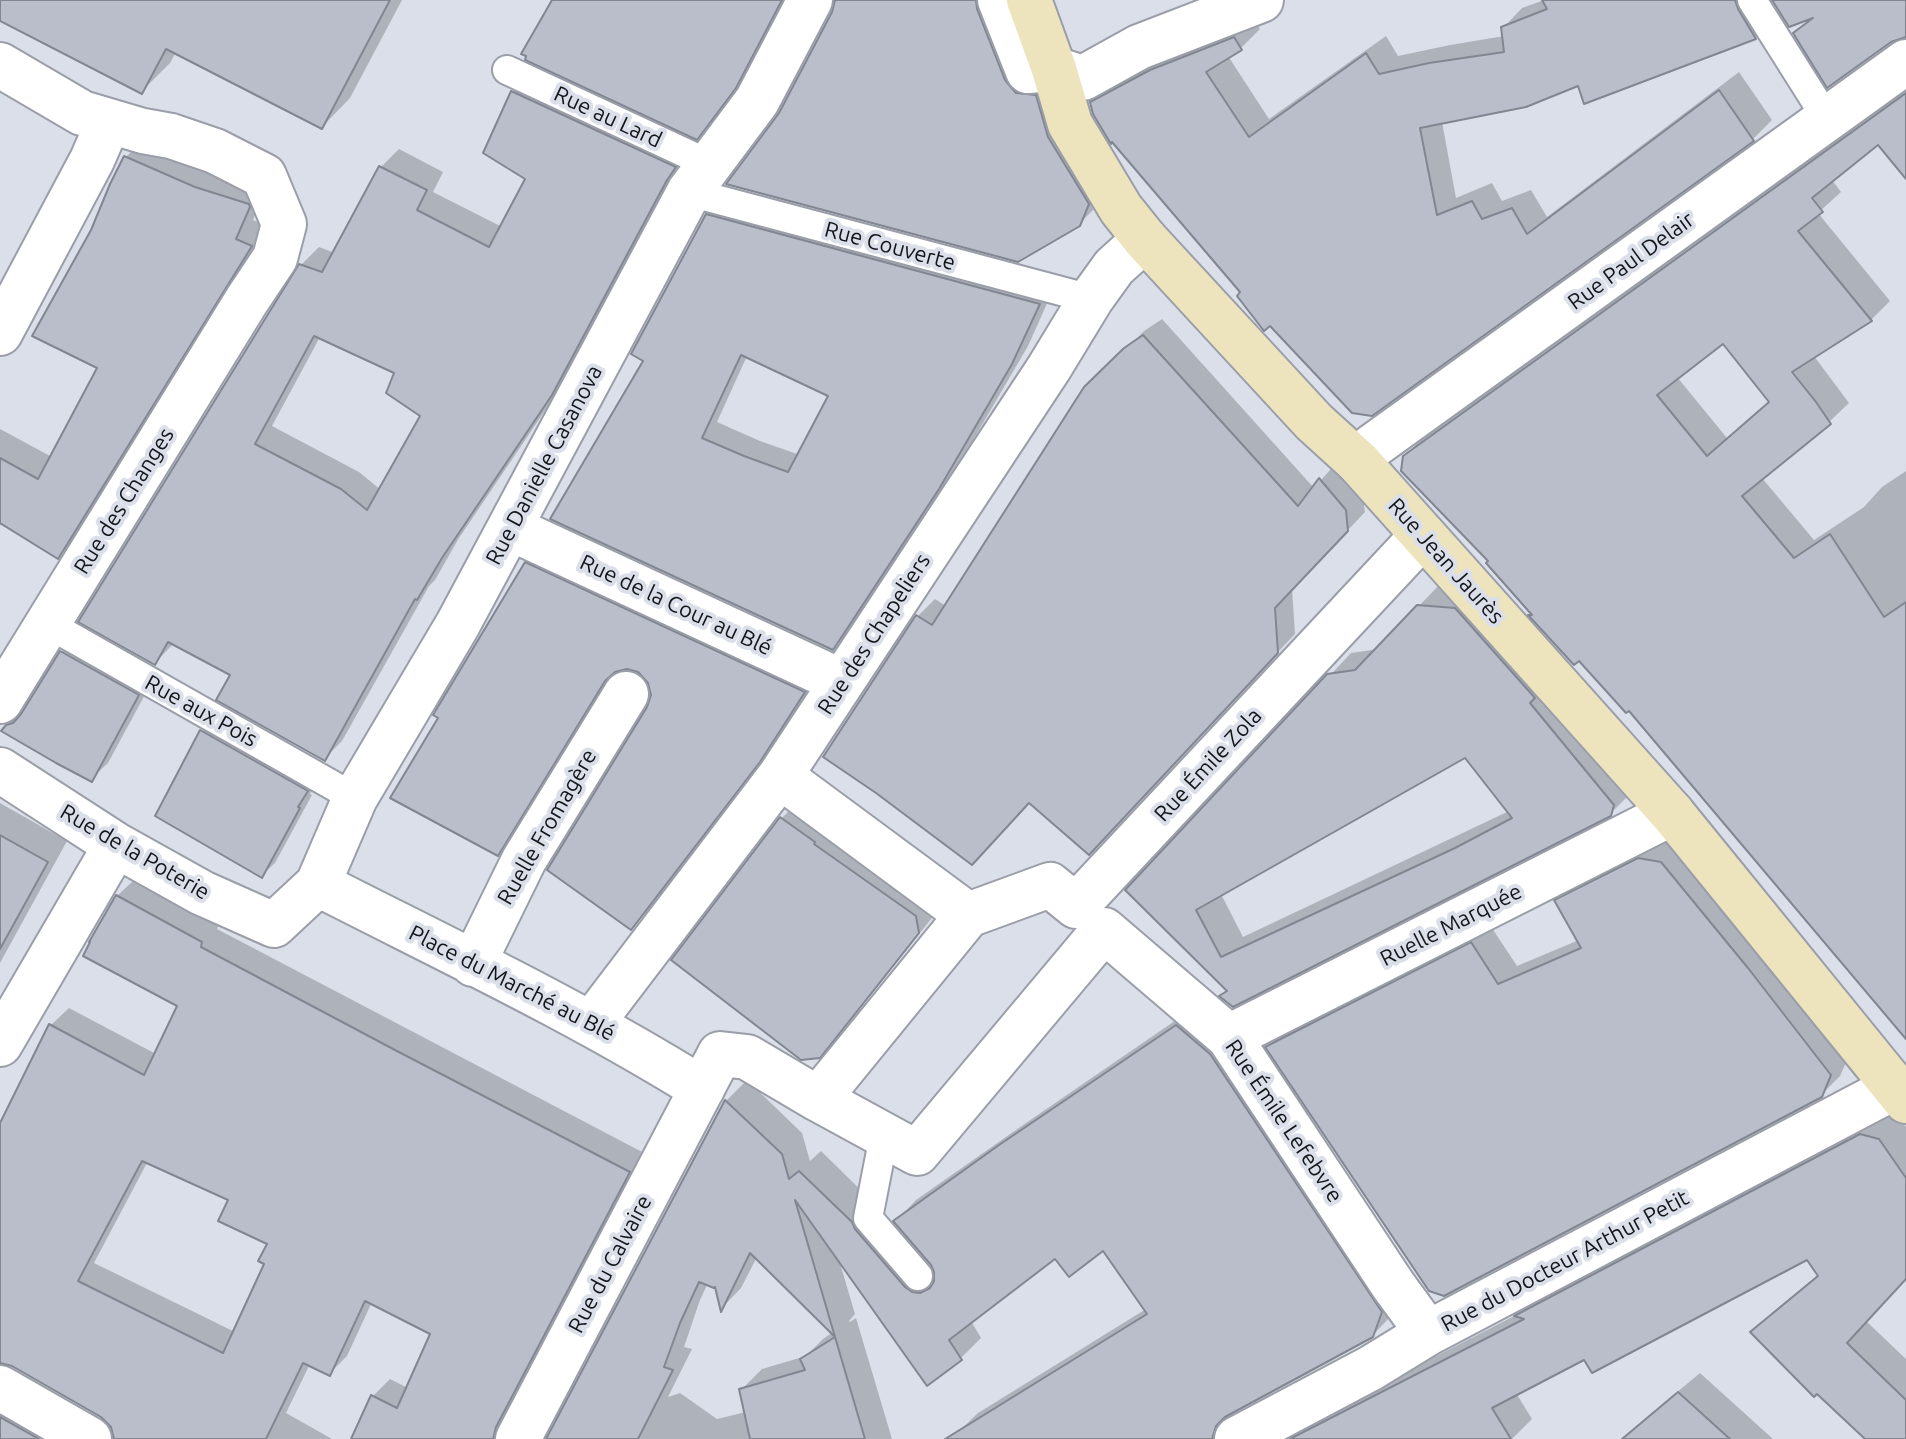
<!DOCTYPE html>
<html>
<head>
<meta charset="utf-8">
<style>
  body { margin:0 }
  canvas { display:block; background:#dadfea }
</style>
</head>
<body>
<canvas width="1906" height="1439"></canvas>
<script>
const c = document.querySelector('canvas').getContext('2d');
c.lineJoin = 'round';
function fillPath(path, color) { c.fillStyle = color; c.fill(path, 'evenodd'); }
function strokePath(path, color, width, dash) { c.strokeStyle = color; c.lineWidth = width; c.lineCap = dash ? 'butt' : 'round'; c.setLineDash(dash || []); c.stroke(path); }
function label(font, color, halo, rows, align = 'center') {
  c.font = font + ' Ubuntu,sans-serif'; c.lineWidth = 8; c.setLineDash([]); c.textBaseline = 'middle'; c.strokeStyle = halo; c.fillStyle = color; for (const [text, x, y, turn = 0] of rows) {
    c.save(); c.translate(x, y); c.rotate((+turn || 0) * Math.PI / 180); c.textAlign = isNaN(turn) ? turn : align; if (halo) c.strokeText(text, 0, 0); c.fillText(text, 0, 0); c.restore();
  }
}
const shadow = new Path2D(`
  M3,0H402L350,98L322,127L176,52L170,63L141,92L0,19V6Z
  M554,0H789L754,67L715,119L696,137Z
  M844,0H992L1030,79L1102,188L1094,209L1079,224L781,114Z
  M1544,0H1763L1775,18L1755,37L1585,101L1579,84L1442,122L1456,198L1492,183L1502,201L1531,190L1547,217L1739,72L1772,120L1753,139L1372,414L1243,292L1092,102L1111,83L1254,19L1260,29L1241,48L1228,56L1269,119L1386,36L1398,56L1450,45L1504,36L1503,28L1522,8Z
  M530,74L692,149L569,375L459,538L435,580L429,586L342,741L324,759L232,674L174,643L155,663L301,265L319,247L335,253L381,167L399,149L443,172L433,192L502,227L528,178L513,92ZM320,337L396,372L422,415L381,490L359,472L272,426Z
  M1906,90V176L1878,142L1832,180L1841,192L1818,213L1890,301L1871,320L1814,356L1849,403L1829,422L1762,478L1814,540L1864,507L1882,487L1906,471V712L1629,708L1579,658L1574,663L1531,615L1533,613L1405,456L1424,436ZM1723,341L1770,401L1727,438L1677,377Z
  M145,138L268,187L253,220L270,227L77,537L58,556L2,522L0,526V429L52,457L100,367L92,231L126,157Z
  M723,199L1054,288L1028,346L955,471L849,632L833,648L646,361L707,215ZM747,356L830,395L800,455L760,441L717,422Z
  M1162,319L1314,488L1337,462L1362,492L1365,512L1292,589L1295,634L1106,835L918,616L935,599L946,606L1086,389L1144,331Z
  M541,549L818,678L774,745L646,913L631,927L649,708L653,696L650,682L639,671L628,667L615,670L512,839L498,854L526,564Z
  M1440,584L1632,792L1610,814L1222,996L1228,989L1128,890L1351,653L1378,649ZM1466,755L1509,811L1243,937L1221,894Z
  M78,636L154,678L108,763L91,779L7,726L24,709L28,708L62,652Z
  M215,718L319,777L310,794L312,795L275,863L262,875L157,815L202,731Z
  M799,801L935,914L837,1038L819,1056L674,960L782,818Z
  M0,803L67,841L0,963Z
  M1658,841L1679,844L1849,1056L1840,1076L1821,1095L1268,1047L1286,1029L1490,925L1517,966L1579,940L1557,901L1575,882Z
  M135,879L219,924L217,929L646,1154L506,1439H354L373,1396L390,1379L408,1388L433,1333L372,1302L347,1356L329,1374L310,1364L286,1413L332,1439H116L113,1426L103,1416L13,1364L0,1361V1127L51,1025L69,1008L156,1054L180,1006L117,896ZM148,1161L230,1199L269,1243L267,1263L235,1332L94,1263Z
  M1198,1005L1393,1314L1372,1336L1234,1410L1232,1415L1235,1429L1244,1439H961L957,1433L978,1413L1146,1309L1104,1248L1056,1256L971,1321L981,1338L960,1359L839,1260L855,1314L849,1321L850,1322L856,1318L892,1439H548L726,1101L747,1080L802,1133L810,1161L821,1151L872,1201L926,1266L938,1275L933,1264L896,1221L916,1200L1023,1125ZM757,1257L833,1332L823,1339L806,1356L762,1369L741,1390L746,1412L717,1419L680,1393L668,1397L692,1349L684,1347L700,1300L708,1283H716L722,1308L741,1288Z
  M1882,1114L1900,1119L1906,1127V1278L1866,1321L1906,1359V1439H1868L1753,1332L1773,1312L1819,1274L1808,1258L1585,1358L1516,1393L1532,1419L1512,1439H1275L1520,1313L1537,1296Z
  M1700,1373L1773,1439H1638L1632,1433L1652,1413Z
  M0,1387L87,1439H0Z`);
const building = new Path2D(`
  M0,0H390L322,129L166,49L142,94L0,21Z
  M552,0H782L736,88L697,140L525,60L526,56L521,54Z
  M835,0H976L977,9L1005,80L1016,93L1036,95L1048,137L1089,204L1080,226L1018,262L726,184L779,113L832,12Z
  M1542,0H1735L1738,9L1756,39L1584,104L1578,86L1526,107L1420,128L1437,215L1472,201L1482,219L1512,208L1527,234L1719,90L1754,141L1372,416L1352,413L1270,326L1264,331L1237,296L1240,292L1112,142L1111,144L1093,114L1090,102L1150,70L1234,37L1242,50L1206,72L1249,137L1366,53L1379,74L1429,63L1504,52L1501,27L1547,9Z
  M1772,0H1906V37L1891,42L1827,88L1793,33L1813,18L1789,27Z
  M511,91L676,167L667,180L552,395L442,558L417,600L415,599L325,761L216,700L230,675L168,642L155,665L78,622L299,264L322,272L379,166L427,190L417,210L489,247L525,179L483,153ZM314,336L394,373L386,393L420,416L367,510L341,489L255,444Z
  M1906,93V179L1878,145L1812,198L1823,212L1798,231L1872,321L1792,372L1816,402L1831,424L1742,496L1794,558L1830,534L1884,617L1906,602V1039L1629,711L1626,713L1579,661L1574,665L1528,615H1532L1486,563L1488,561L1401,471L1403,456ZM1723,344L1769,402L1707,456L1657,395Z
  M124,156L195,187L249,204L250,207L236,239L252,246L58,559L0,523V458L38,479L97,368L32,336L91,230L110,184Z
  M706,214L1040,304L1012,364L939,489L833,650L550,519L643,361L631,354ZM741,355L828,396L788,472L744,456L702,438Z
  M1143,335L1298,506L1319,478L1346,510L1348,531L1275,608L1278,653L1089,855L1029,803L972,865L876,793L823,757L916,615L932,625L1084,387L1124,348Z
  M525,562L805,692L760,762L631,930L547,870L647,707L651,695L648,683L638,672L627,669L615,672L605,681L498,856L390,798L438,718L433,715Z
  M1417,605L1455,608L1535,698L1530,703L1614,805L1611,816L1233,1007L1219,996L1227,991L1125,890L1327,674L1355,670ZM1465,758L1512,818L1455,848L1221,957L1196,910Z
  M60,651L139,695L92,782L56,763L1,731L6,725L13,723L21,714Z
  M200,730L308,791L298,807L300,808L262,878L155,816Z
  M780,817L815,842L814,844L916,916L919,933L820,1058L801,1060L671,960Z
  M0,835L48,862L0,949Z
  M1638,858L1661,862L1748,968L1831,1075L1822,1097L1444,1296L1429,1291L1265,1047L1471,942L1498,984L1581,948L1554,900Z
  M116,895L202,942L201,947L395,1050L630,1172L496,1427L493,1439H351L371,1395L397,1408L430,1334L365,1301L330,1376L303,1363L266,1439H114L111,1427L101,1417L12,1366L0,1363V1123L49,1024L144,1075L177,1006L83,956L90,942H89ZM142,1161L228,1200L218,1221L267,1244L258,1261L264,1264L223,1353L78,1281Z
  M1176,1025L1210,1054L1382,1312L1373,1337L1225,1417L1216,1426L1212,1439H945L1147,1314L1103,1251L1069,1277L1055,1259L949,1340L962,1360L927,1386L795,1200L835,1337L750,1253L721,1312L715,1287L714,1288L699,1282L680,1323L664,1367L673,1370L638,1439H546L725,1100L782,1154L789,1179L799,1171L852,1222L855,1229L905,1287L912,1292L920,1293L930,1288L934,1281V1272L931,1265L893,1221L999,1145Z
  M1860,1134L1879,1139L1906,1178V1279L1847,1343L1906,1400V1439H1865L1817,1394L1814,1397L1750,1332L1818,1276L1807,1260L1592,1373L1584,1360L1492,1408L1511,1439H1290L1524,1319L1514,1316Z
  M835,1337L865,1439H750L739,1389L805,1370L800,1359Z
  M1678,1392L1730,1439H1622Z
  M0,1417L39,1439H0Z`);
const lane = new Path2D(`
  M1752,0L1827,119
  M507,70L709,164
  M689,192L1091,299
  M48,624L355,798
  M884,1136L868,1218L918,1276`);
const street = new Path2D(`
  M1000,0L1028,71L1054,69L1083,78L1139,47L1261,0
  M0,65L82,113L143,131L171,136L215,151L264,176L284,224L275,258L247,300L0,701
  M0,333L92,160L109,121
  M1358,462L1373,446L1906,62
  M510,528L842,682
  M0,770L116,845L202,893L274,925L318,884L355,798L458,624L689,192L757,101L810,0
  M780,776L968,915
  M318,884C447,950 579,1012 702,1089
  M968,915L1050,885L1076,906L1423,535
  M473,964L524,860L626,694
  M592,1023L780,776L1049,368L1091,299L1114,267L1145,239
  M1229,1037L1672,813
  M0,1044L116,845
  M818,1099L968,915
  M0,1388L89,1439
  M518,1439L720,1054L747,1057L818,1099L917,1153L1104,930L1229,1037L1393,1285L1428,1333
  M1237,1439L1371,1368L1428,1333L1895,1087`);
const secondary = new Path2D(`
  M1029,0L1054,69L1070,124L1121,209L1145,239L1314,422L1358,462L1672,813L1906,1101`);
const streetNames = [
  ["Rue au Lard",608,117,25],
  ["Rue Couverte",890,246,15],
  ["Rue Paul Delair",1631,261,-36],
  ["Rue Danielle Casanova",544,465,-62],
  ["Rue des Changes",124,501,-58],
  ["Rue Jean Jaurès",1446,561,48],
  ["Rue de la Cour au Blé",676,605,25],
  ["Rue des Chapeliers",874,634,-57],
  ["Rue aux Pois",201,711,29],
  ["Rue Émile Zola",1208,765,-47],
  ["Ruelle Fromagère",547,827,-60],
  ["Rue de la Poterie",135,852,30],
  ["Ruelle Marquée",1451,925,-27],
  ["Place du Marché au Blé",512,983,27],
  ["Rue Émile Lefebvre",1284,1121,56],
  ["Rue du Docteur Arthur Petit",1565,1261,-28],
  ["Rue du Calvaire",610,1264,-62]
];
fillPath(shadow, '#0003');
fillPath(building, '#b9beca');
strokePath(building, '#818691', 2);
strokePath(lane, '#9a9ea9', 32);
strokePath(street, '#9a9ea9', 48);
strokePath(secondary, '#9a9ea9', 48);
strokePath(lane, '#fff', 28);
strokePath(street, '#fff', 44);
strokePath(secondary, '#ede4be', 44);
label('22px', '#131519', '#dadfea', streetNames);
</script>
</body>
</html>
